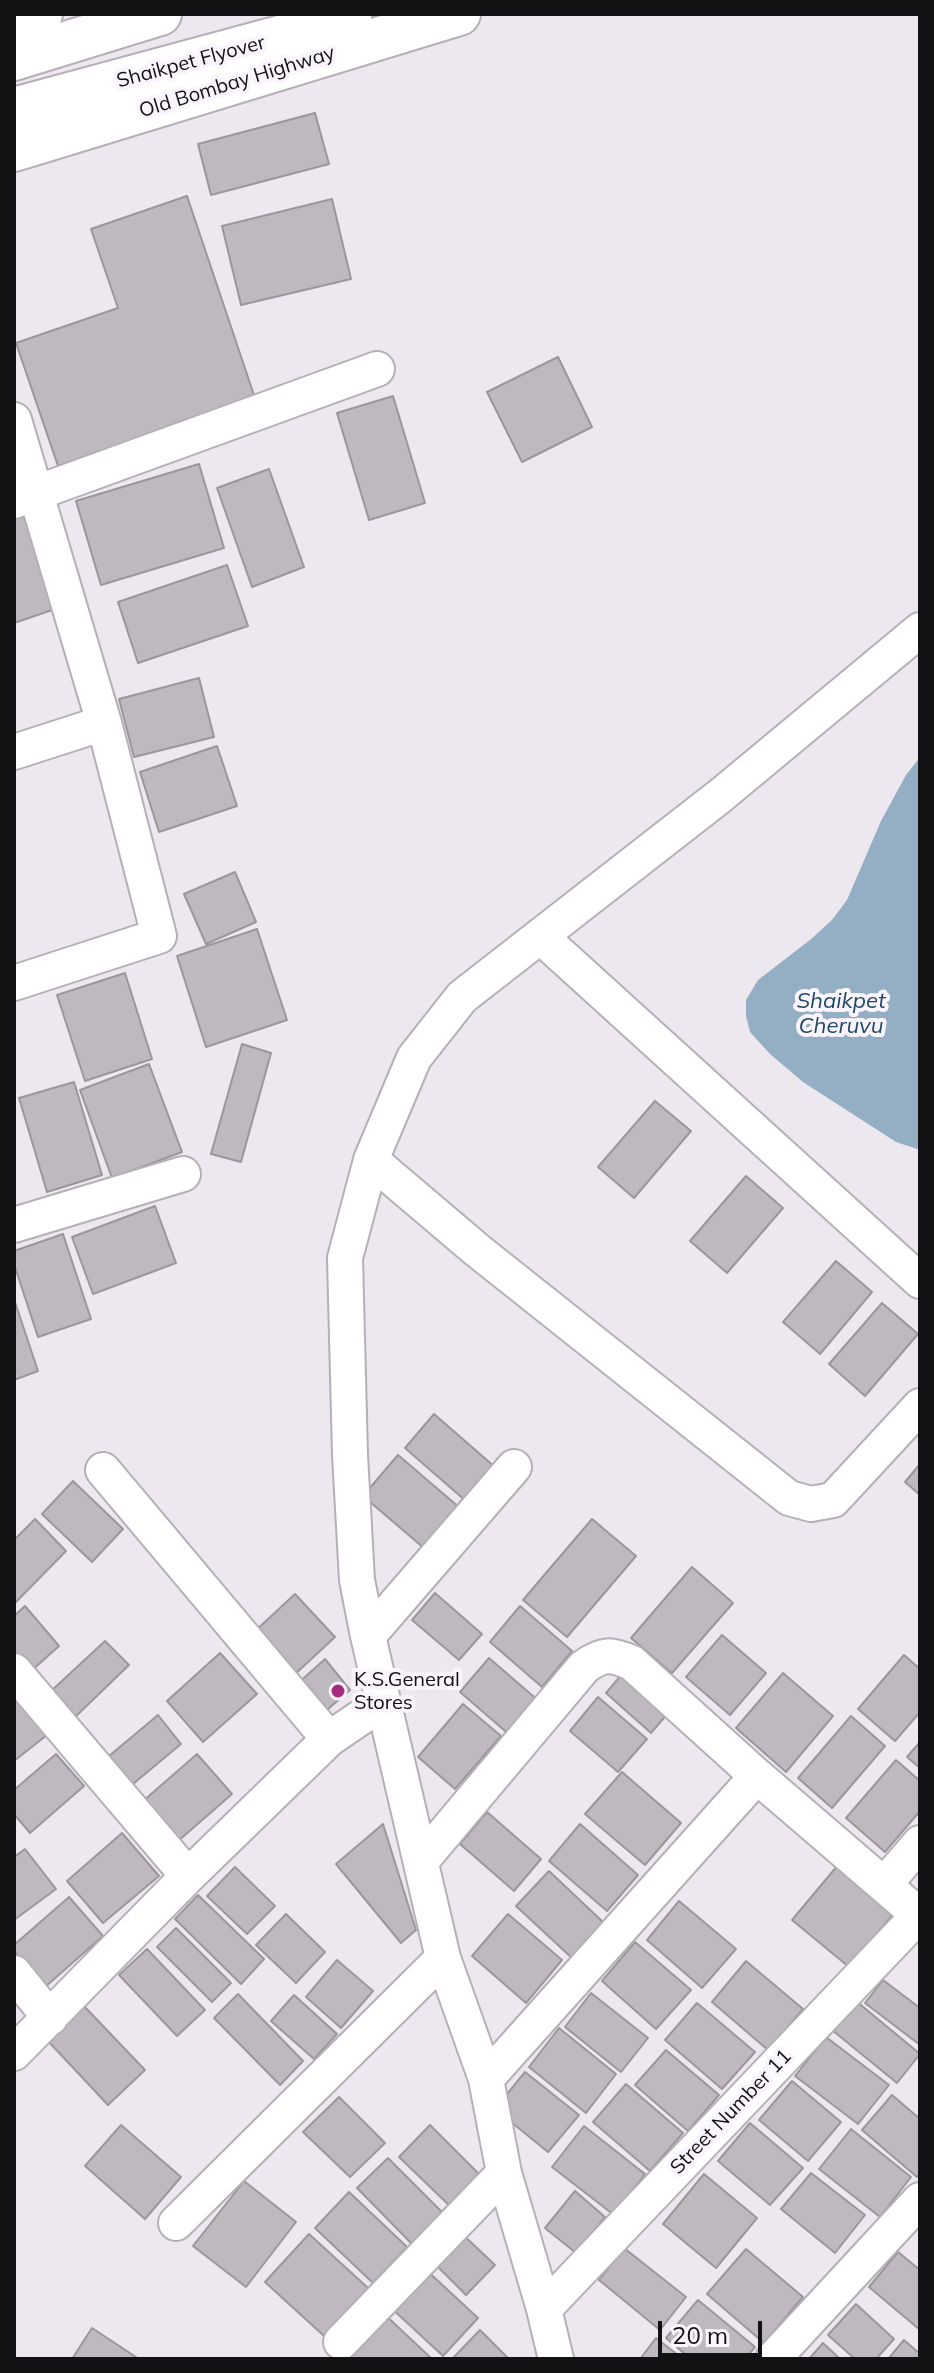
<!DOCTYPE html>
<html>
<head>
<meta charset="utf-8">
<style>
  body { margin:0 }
  #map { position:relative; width:934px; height:2373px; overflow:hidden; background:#ede8ef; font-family:Mulish,sans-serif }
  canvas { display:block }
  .frame { position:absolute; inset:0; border:16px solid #121113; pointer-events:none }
  .scale { position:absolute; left:658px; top:2321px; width:104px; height:36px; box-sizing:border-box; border:4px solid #121113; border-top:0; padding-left:10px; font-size:24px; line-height:28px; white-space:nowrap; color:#121113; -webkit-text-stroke:6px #faf5fc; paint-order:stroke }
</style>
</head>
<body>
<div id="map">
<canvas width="934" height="2373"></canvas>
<div class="frame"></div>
<div class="scale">20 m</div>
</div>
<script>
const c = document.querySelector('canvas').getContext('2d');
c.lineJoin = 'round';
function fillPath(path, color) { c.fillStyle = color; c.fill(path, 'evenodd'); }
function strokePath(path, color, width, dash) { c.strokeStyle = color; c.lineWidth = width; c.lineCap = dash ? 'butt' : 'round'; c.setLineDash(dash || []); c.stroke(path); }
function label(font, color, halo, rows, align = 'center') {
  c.font = font + ' Mulish,sans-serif'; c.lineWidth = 8; c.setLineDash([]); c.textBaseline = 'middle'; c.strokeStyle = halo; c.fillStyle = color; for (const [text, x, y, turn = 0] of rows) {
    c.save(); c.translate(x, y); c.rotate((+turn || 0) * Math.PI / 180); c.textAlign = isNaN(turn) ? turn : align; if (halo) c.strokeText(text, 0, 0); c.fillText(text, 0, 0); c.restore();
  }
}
const water = new Path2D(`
  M920,757V1150L896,1142L803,1082L770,1054L750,1032L746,1016V1000L758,980L810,940L832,920L847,900L881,821L906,775Z`);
const building = new Path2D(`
  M315,113L329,164L211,195L198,144Z
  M187,196L255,398L58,466L16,343L118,308L91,229Z
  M332,199L351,279L241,305L222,226Z
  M558,357L592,427L522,462L487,392Z
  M393,396L425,503L369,520L337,413Z
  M199,464L224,548L101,585L76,501Z
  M269,469L304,567L252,587L217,488Z
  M24,508L58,608L14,623V511Z
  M227,565L248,626L138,663L118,602Z
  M199,678L214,737L134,757L119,699Z
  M217,746L237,806L159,832L140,772Z
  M235,872L256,922L206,944L184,894Z
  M257,929L287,1020L206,1047L177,956Z
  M125,973L152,1059L85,1081L57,995Z
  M242,1044L271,1053L241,1162L211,1154Z
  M149,1064L182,1152L112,1178L80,1090Z
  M74,1082L102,1175L47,1192L19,1098Z
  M655,1101L691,1131L634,1198L598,1167Z
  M746,1176L783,1208L727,1273L690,1241Z
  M155,1206L176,1263L93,1294L72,1237Z
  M63,1234L91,1319L38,1337L14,1264V1251Z
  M836,1261L872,1292L820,1354L783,1322Z
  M14,1299L38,1371L14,1380Z
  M882,1303L918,1334L865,1396L829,1364Z
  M434,1414L496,1468L467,1502L405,1448Z
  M398,1455L460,1508L425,1549L363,1496Z
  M920,1464V1495L905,1482Z
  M73,1481L123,1529L92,1562L42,1514Z
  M35,1519L66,1551L14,1604V1540Z
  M592,1519L636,1556L567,1637L523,1600Z
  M692,1567L733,1603L672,1673L631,1638Z
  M435,1593L482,1634L459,1660L412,1620Z
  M295,1594L335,1637L293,1676L253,1633Z
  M25,1606L59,1646L29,1673L14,1655V1616Z
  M520,1606L572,1651L542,1687L490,1642Z
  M722,1635L766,1673L730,1715L686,1677Z
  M105,1641L129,1665L73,1719L49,1693Z
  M220,1653L257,1694L203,1742L167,1701Z
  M904,1655L920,1669V1712L895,1741L858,1709Z
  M489,1658L541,1703L512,1737L460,1692Z
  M325,1659L350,1690L320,1716L295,1686Z
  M623,1673L668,1713L651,1733L606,1693Z
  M783,1673L833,1716L786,1772L736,1728Z
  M14,1693L47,1735L14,1761Z
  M598,1697L647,1739L618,1772L570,1731Z
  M463,1704L501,1736L455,1789L418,1757Z
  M158,1715L181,1744L127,1789L103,1761Z
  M851,1716L885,1746L832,1808L798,1778Z
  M920,1742V1768L907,1757Z
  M56,1754L84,1786L30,1833L14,1814V1790Z
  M197,1754L232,1794L177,1842L142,1802Z
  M896,1760L920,1781V1811L885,1852L846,1818Z
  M622,1772L681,1823L645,1865L585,1814Z
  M487,1812L541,1859L514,1891L460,1844Z
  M383,1824L416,1930L401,1943L336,1864Z
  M580,1824L638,1875L607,1911L549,1861Z
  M122,1833L159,1876L103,1923L67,1881Z
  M25,1849L56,1889L14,1920V1857Z
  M838,1865L895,1912L849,1967L792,1920Z
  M235,1867L275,1906L247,1934L207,1896Z
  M549,1871L605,1924L573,1959L516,1906Z
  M198,1895L264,1959L241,1984L175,1919Z
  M69,1897L103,1936L45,1987L14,1951V1945Z
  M679,1901L736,1949L702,1988L647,1940Z
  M286,1914L325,1952L296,1983L256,1945Z
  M508,1914L562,1960L526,2003L472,1956Z
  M176,1928L231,1983L212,2002L157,1947Z
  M635,1942L691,1990L656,2029L602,1981Z
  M147,1949L205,2010L177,2036L119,1975Z
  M337,1960L373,1991L341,2028L306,1997Z
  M746,1961L803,2009L768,2050L712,2002Z
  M883,1980L920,2008V2045L865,2003Z
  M591,1993L648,2038L621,2072L565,2027Z
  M238,1994L303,2061L280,2085L214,2018Z
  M294,1995L337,2034L314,2059L271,2021Z
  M856,2001L920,2054L897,2083L832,2030Z
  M697,2003L755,2052L722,2089L665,2040Z
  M83,2005L145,2070L108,2105L47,2040Z
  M559,2028L616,2074L586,2113L529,2067Z
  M826,2037L889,2085L858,2124L795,2076Z
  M666,2050L719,2095L688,2131L635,2085Z
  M525,2072L579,2115L548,2152L495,2109Z
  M792,2081L841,2122L808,2161L759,2120Z
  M626,2084L683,2133L650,2171L593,2122Z
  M892,2095L920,2119V2173L917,2177L862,2130Z
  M339,2097L385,2143L350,2177L303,2132Z
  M750,2123L803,2168L770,2205L718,2161Z
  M121,2125L181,2177L145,2219L85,2166Z
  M430,2125L483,2178L453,2209L399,2157Z
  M584,2126L645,2174L614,2215L552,2167Z
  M851,2129L911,2177L880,2217L819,2169Z
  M388,2158L444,2214L413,2245L357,2188Z
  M811,2173L865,2215L835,2253L781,2209Z
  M704,2174L757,2218L716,2268L663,2224Z
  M244,2181L296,2222L246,2287L193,2246Z
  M575,2191L605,2217L576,2253L545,2228Z
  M349,2192L407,2247L373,2283L315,2228Z
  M460,2232L495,2265L466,2295L432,2261Z
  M309,2234L368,2288L324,2336L265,2282Z
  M624,2248L686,2297L660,2330L599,2280Z
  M746,2249L803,2297L764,2343L707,2294Z
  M898,2252L920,2270V2330L869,2287Z
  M423,2267L478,2318L443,2356L388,2305Z
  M698,2300L755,2347L745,2359H691L666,2338Z
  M856,2304L894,2339L876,2359H855L828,2335Z
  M382,2312L432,2359H339Z
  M92,2328L139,2359H72Z
  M480,2330L509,2359H452Z
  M656,2338L683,2359H640Z
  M904,2340L920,2354V2359H888Z
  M823,2343L840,2359H809Z`);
const minor = new Path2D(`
  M14,420L104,723L159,936L14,983
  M14,501L377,369
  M14,752L104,723
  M540,936L920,1281
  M371,1160L477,1250L789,1498L811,1504L833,1500L920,1406
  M14,1225L183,1174
  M103,1470L329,1739
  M368,1636L514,1467
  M14,1671L188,1876
  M422,1860L584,1667C603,1653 611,1654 632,1663L757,1776L920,1916
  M884,1885L920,1843
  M14,1973L50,2018
  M14,2053L188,1876L329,1739L382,1703
  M486,2079L757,1776
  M176,2223L443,1958
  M544,2309L919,1915
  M341,2342L504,2173
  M556,2359L544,2309L504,2173L486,2079L443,1958L368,1636L357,1580L350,1455L345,1258L371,1160L414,1058L462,997L720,796L920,630
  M773,2359L920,2200`);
const major = new Path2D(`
  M14,21L41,14
  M14,59L160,14
  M14,109L350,18
  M14,150L459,14`);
const markers = [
  [338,1691,8,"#a72b7d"]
];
const streetNames = [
  ["Shaikpet Flyover",191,62,-15],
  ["Old Bombay Highway",237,82,-17],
  ["Street Number 11",731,2112,-46]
];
const poiNames = [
  ["K.S.General",354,1680],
  ["Stores",354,1703]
];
const waterNames = [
  ["Shaikpet",841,1001],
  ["Cheruvu",841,1026]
];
fillPath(water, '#94aec3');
fillPath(building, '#beb9bf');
strokePath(building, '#9b969c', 2);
strokePath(minor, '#b5b0b6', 38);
strokePath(major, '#b5b0b6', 46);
strokePath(minor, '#fff', 34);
strokePath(major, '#fff', 42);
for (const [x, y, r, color] of markers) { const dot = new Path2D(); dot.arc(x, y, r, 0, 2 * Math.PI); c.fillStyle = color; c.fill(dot); strokePath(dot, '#faf5fc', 3); }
label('20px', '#121113', '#faf5fc', streetNames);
label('20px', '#121113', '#faf5fc', poiNames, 'left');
label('italic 22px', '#1d4969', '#faf5fc', waterNames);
</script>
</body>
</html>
